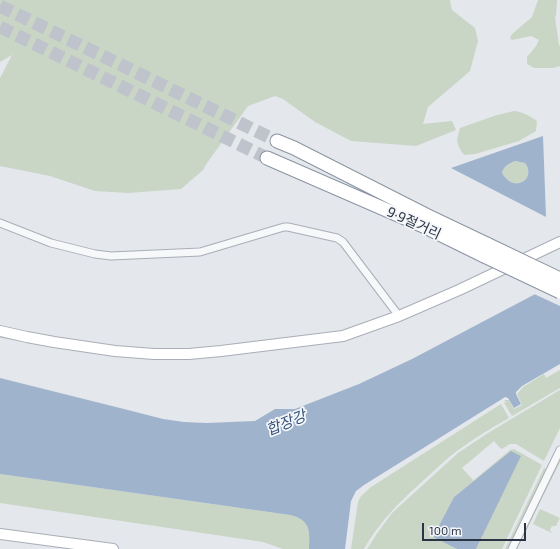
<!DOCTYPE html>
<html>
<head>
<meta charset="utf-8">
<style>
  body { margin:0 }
  #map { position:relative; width:560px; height:549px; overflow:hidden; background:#e4e7ec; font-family:"Exo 2",sans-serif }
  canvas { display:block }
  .scale { position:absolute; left:422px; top:523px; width:104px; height:18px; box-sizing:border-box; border:2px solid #2b3445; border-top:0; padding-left:5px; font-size:12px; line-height:14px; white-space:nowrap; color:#2b3445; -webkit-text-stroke:3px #f4f6f9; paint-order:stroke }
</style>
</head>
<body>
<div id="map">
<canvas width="560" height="549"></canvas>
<div class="scale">100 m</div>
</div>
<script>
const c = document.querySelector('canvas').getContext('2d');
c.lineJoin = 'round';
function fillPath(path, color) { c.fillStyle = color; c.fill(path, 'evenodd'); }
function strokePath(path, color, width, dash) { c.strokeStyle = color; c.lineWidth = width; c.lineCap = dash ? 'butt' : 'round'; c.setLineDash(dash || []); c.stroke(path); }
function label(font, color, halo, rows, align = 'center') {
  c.font = font + ' "Exo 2","Noto Sans KR",sans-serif'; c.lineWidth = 3.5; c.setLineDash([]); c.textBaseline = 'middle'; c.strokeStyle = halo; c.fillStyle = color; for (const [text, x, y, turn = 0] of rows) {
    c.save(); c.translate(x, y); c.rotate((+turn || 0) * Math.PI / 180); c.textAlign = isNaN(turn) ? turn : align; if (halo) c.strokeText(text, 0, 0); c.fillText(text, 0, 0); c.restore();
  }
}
const green = new Path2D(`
  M0,0H450L452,10L475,28L478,41L470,71L428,107L423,124L452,121L456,130L416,146L351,141L315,122L283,99L275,96L248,106L207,163L203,170L181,189L128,193L95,191L50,176L0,166V78L12,55L0,62Z
  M538,0H557L556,16L555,17L559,45L560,46V66L553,68H534L527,64V57L536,46L539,40L531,36L512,40L510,38L512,34L532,17Z
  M514,111C523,112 530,116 537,121L536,131L519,141L475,154L464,155C456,143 456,142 460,128L497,115Z
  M515,161L525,163C537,179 514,194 502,173C504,166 508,164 515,161Z
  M560,370V388L512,416L504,403L506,402L504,400H509L514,409L522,405L517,394L523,387L544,374L546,378Z
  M560,390V428L544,461L516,444H510L502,449L499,447L494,441L462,468L474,481L454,497L433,537L457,549H367L378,532L392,513L458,453L488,433Z
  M501,404L509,418C491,428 473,439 457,451C442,462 429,476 415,488C395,507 378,524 364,549H351L358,502L361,496L371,487Z
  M514,449L542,465L502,549H476L520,456L475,481L474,480L510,450Z
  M560,458V462L517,549H516Z
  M544,468L546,469L507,549H505Z
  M0,474L290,515C310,520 310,530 309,549H283L263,542L0,503Z
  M540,509L560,518L556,526H552L550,530L552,533L533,524Z`);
const water = new Path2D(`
  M543,136L546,217L451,168ZM515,161L525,163C537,179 514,194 502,173C504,166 508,164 515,161Z
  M560,281V364L522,386L516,392V394L521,404L514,408L508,398L505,397L502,399L364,485L356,491L351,501L345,549H309C310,530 310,520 290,515L0,474V378L128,410L163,419L184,422L207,423L255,421L275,409H295L359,384L412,359Z
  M511,451L521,456L476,549H457L433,537L454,497Z`);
const pier = new Path2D(`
  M560,279V306L532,293L559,279Z`);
const highwayTunnel = new Path2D(`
  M0,6L277,141
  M0,27L267,158`);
const street = new Path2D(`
  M0,223L51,243L95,254L111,256L200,252L284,227H288L337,238L343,242L399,316
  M512,549L560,450`);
const secondary = new Path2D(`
  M0,331L27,337L54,342L115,351L154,354H189L221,351L343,336L399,316L459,290L560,242
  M0,534L113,549`);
const highway = new Path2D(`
  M277,141L294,148L426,215L489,245
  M267,158L421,225L484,256`);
const highwayBridge = new Path2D(`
  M489,245L560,279
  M484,256L560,292`);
const streetNames = [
  ["9·9절거리",414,223,25]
];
const waterNames = [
  ["합장강",286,423,-22]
];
fillPath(green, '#c9d6c5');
fillPath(water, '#9fb4cc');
fillPath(pier, '#e4e7ec');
strokePath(highwayTunnel, '#bfc3cb', 13, [13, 6]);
strokePath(street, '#a9aeb7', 9);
strokePath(secondary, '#a9aeb7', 12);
strokePath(highway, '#8b94a3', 15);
strokePath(street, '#f7f8fa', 7);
strokePath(secondary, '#fff', 10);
strokePath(highway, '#fff', 13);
strokePath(highwayBridge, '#8b94a3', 15, []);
strokePath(highwayBridge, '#fff', 13);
label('14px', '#2b3445', '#f4f6f9', streetNames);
label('italic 15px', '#34527a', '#f4f6f9', waterNames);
</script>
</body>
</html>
